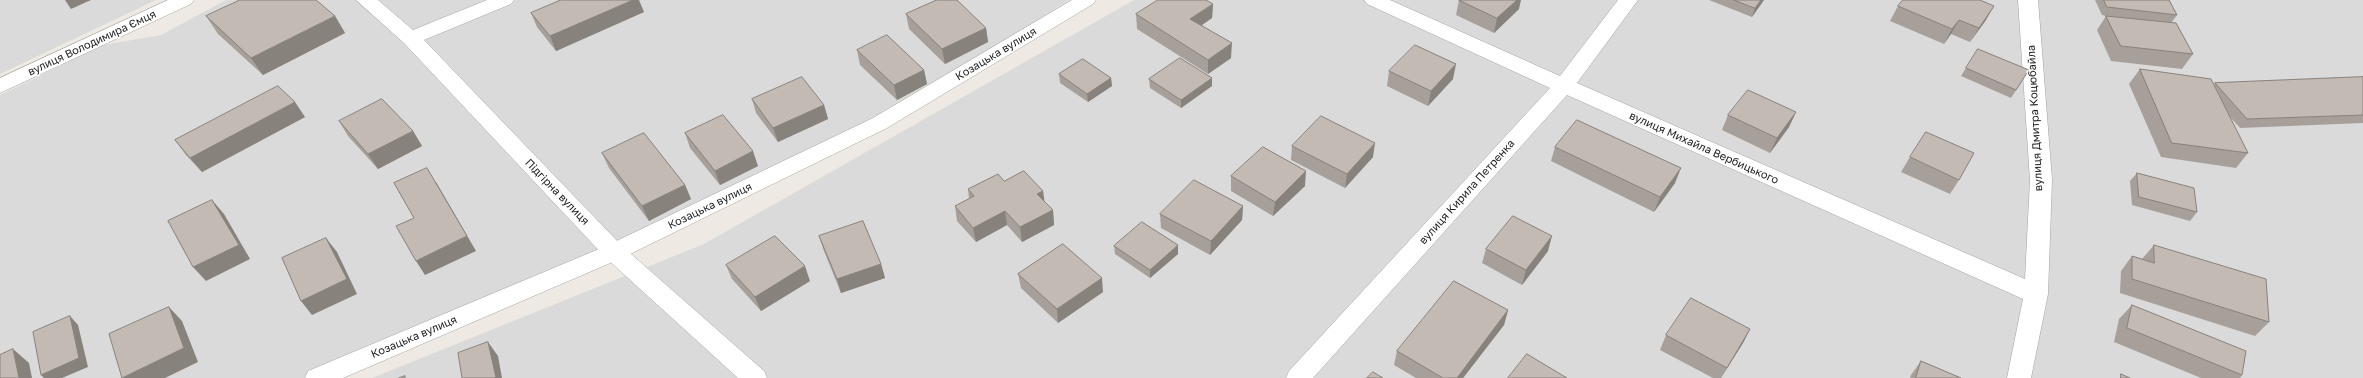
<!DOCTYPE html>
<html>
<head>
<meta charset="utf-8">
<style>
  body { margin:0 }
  canvas { display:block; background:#eeeae3 }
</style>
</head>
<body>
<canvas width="2363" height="378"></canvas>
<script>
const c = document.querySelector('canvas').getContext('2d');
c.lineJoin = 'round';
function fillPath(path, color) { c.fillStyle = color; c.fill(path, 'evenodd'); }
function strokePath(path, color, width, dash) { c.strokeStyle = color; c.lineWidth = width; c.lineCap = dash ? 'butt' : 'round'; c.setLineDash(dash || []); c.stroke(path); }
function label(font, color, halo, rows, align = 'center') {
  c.font = font + ' "Golos Text",sans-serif'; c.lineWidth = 3; c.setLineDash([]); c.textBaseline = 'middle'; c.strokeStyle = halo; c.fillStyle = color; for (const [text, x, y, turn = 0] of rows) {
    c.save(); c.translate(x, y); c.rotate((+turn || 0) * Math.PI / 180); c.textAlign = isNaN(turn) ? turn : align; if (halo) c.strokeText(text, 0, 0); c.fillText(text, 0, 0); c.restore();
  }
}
const residential = new Path2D(`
  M0,0H156L0,74Z
  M226,0H1069L898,106L666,220L305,378H0V95L103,45L161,35Z
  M1134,0H2363V378H372L704,244Z`);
const minor = new Path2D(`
  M168,0H194L191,4L0,93V78Z
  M356,0H378L413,30L487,0H514L511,4L424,40L622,246L764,371L767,378H738L606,258L404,43Z
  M1364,0H1390L1560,76L1618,0H1638L1577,83L2025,279L2030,180L2018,0H2038L2052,180L2048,294L2031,378H2007L2023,299L1567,95L1313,378H1286L1289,371L1550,88L1367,4Z`);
const tertiary = new Path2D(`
  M1072,0H1096L1093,4L887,128L622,258L343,378H305L308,371L606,246L873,118Z`);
const wall = new Path2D(`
  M1459,0L1519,9L1494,33L1456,15Z
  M1709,0H1764L1752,17Z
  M2095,0H2169L2177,15L2171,23L2193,54L2182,69L2111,61L2097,30L2106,16L2102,15Z
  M1213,4L1212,18L1202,25L1231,58L1208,74L1137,29L1136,14Z
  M1898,6L1986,20L1970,42L1951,34L1944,44L1890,21Z
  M644,12L556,51L537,27L531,13Z
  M906,14L986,28L988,42L945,64L909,29Z
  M206,16H335L345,33L263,75L218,34Z
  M857,50L924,70L927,84L897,100L860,65Z
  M1966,68L2029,70L2011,98L1961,76Z
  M2140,69L2214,84L2215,83L2363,77V123L2240,128L2230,117L2248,153L2236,168L2161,157L2129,84Z
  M1389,71L1453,79L1428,106L1387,86Z
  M1059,74L1111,78L1112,86L1088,102L1060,83Z
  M1212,78V86L1181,108L1150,88L1149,79Z
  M752,99L824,105L828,119L778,142L756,113Z
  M1796,112L1789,127L1770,153L1722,130L1728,115Z
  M305,117L202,172L186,155L175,140Z
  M339,121L413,131L422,146L378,169L348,136Z
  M685,133L758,166L720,185L690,148Z
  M1292,146L1373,157L1345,188L1291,160Z
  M1555,147L1675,183L1654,212L1551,161Z
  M602,153L685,185L691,199L649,221L609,168Z
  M1910,157L1959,180L1950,194L1901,172Z
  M2137,173L2197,212L2190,221L2132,205L2130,181Z
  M1231,176L1305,186L1273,216L1231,191Z
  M1004,181L1043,191L1044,201L1053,210L1054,225L1022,242L1007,225L976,242L957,221L955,206L969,199L968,189Z
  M1243,206L1242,220L1210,255L1161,228L1160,214Z
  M819,236L881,264L885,278L841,293L824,251Z
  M2154,245L2269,322L2255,336L2120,293L2121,271L2132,256L2142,259Z
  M1114,246L1178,254L1150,278L1115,254Z
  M1486,249L1548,251L1522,285L1482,263Z
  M726,265L810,281L761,311L732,279Z
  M1018,274L1103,292L1058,323L1021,288Z
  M2132,305L2242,375L2240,378H2201L2114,342L2119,319Z
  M1508,310L1504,325L1463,378H1416L1394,365L1397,351Z
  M1750,329L1743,343L1721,378H1713L1660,350L1666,335Z
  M1921,361L1961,378H1910L1911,375Z`);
const shadedWall = new Path2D(`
  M65,0H91L71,9Z
  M633,0H639L644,12L556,51L550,36Z
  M1517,0H1521L1519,9L1494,33L1497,18Z
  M1761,0H1764L1752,17L1755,8Z
  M1213,4L1212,18L1190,33V19Z
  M1994,6L1986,20L1970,42L1979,28Z
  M335,16L345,33L263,75L251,58Z
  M1959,20L1951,34L1944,44L1952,29Z
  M986,28L988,42L945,64L942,49Z
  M1232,43L1231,58L1208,74V60Z
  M1456,64L1453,79L1428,106L1431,91Z
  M924,70L927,84L897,100L894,85Z
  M1111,78L1112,86L1088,102L1087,94Z
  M1212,78V86L1181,108V100Z
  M295,102L305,117L202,172L190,158Z
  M824,105L828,119L778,142L773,128Z
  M1796,112L1789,127L1770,153L1777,138Z
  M413,131L422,146L378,169L368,154Z
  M1375,143L1373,157L1345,188L1347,174Z
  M753,151L758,166L720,185L715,171Z
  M1681,168L1675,183L1654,212L1660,197Z
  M1306,171L1305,186L1273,216L1275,202Z
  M436,182L476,251L425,275L416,261Z
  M685,185L691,199L649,221L642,206Z
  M1043,191L1045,205L1037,194Z
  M212,200L224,214L250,259L206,281L193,267Z
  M1243,206L1242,220L1210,255L1211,241Z
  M1053,210L1054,225L1022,242L1020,227Z
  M1005,211L1007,225L976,242L973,228Z
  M1552,236L1548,251L1522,285L1526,270Z
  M326,238L337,252L357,294L312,315L301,301Z
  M1178,245V254L1150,278V270Z
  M881,264L885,278L841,293L837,279Z
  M805,266L810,281L761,311L755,297Z
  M1102,278L1103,292L1058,323L1057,309Z
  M169,307L182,321L198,362L165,378H123Z
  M1508,310L1504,325L1463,378H1457Z
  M70,316L78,325L88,367L62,378H44L41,375Z
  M1750,329L1743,343L1721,378L1727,368Z
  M488,342L498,356L502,378H496Z
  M13,349L29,363L32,378H19Z`);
const building = new Path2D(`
  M240,0H316L335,16L251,58L206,16Z
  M561,0H633L550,36L531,13Z
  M937,0H957L986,28L942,49L906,14Z
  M1158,0H1206L1213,4L1190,19L1232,43L1208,60L1136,14Z
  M1459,0H1517L1497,18Z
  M1734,0H1761L1755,8Z
  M1903,0H1980L1994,6L1979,28L1959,20L1952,29L1898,6Z
  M2104,0H2169L2177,15L2107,7Z
  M2106,16L2176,23L2193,54L2121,46Z
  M887,35L924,70L894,85L857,50Z
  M1415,45L1456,64L1431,91L1389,71Z
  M1978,49L2029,70L2016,90L1966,68Z
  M1180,58L1212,78L1181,100L1149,79Z
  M1083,59L1111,78L1087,94L1059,74Z
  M2140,69L2211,79L2248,153L2172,143Z
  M802,77L824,105L773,128L752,99Z
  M2363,77V115L2247,119L2215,83Z
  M278,86L295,102L190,158L175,140Z
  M1748,90L1796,112L1777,138L1728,115Z
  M382,99L413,131L368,154L339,121Z
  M723,115L753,151L715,171L685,133Z
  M1321,116L1375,143L1347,174L1292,146Z
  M1577,120L1681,168L1660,197L1555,147Z
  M1926,132L1974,153L1959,180L1910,157Z
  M644,133L685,185L642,206L602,153Z
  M1263,147L1306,171L1275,202L1231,176Z
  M427,168L467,236L416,261L396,226L414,218L394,183Z
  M1024,171L1043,191L1037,194L1053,210L1020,227L1005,211L973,228L955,206L974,196L968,189L998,174L1004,181Z
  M2137,173L2194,188L2197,212L2139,197Z
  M1194,180L1243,206L1211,241L1160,214Z
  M212,200L239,245L193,267L168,221Z
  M1513,216L1552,236L1526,270L1486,249Z
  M863,221L881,264L837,279L819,236Z
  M1142,222L1178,245L1150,270L1114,246Z
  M775,236L805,266L755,297L726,265Z
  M326,238L347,279L301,301L282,258Z
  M1063,244L1102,278L1057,309L1018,274Z
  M2154,245L2266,279L2269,322L2132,279V256L2154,263Z
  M1454,281L1508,310L1457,378H1443L1397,351Z
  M1691,298L1750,329L1727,368L1666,335Z
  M2132,305L2246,351L2242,375L2127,328Z
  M169,307L184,348L122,378L109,334Z
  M70,316L79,358L41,375L33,332Z
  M488,342L496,378H462L458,353Z
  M13,349L19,378H0V355Z
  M1527,354L1567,378H1508Z
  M1921,361L1961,378H1916Z
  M1373,372L1383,378H1367Z
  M2121,374L2130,378H2121Z
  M405,376V378H399Z`);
const streetNames = [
  ["вулиця Володимира Ємця",92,43,-25],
  ["Козацька вулиця",996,54,-31],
  ["вулиця Дмитра Коцюбайла",2035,118,-93],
  ["вулиця Михайла Вербицького",1704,148,24],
  ["Підгірна вулиця",557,192,46],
  ["вулиця Кирила Петренка",1467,192,-48],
  ["Козацька вулиця",710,206,-26],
  ["Козацька вулиця",414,337,-23]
];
fillPath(residential, '#dbdada');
strokePath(minor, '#a4a4a4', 1);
strokePath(tertiary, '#a4a4a4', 1);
fillPath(minor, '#fff');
fillPath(tertiary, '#fff');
fillPath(wall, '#a7a09a');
fillPath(shadedWall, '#88827d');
fillPath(building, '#c2bab3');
strokePath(building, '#88827d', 1);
label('11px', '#1d1d1d', '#fff', streetNames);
</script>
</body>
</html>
